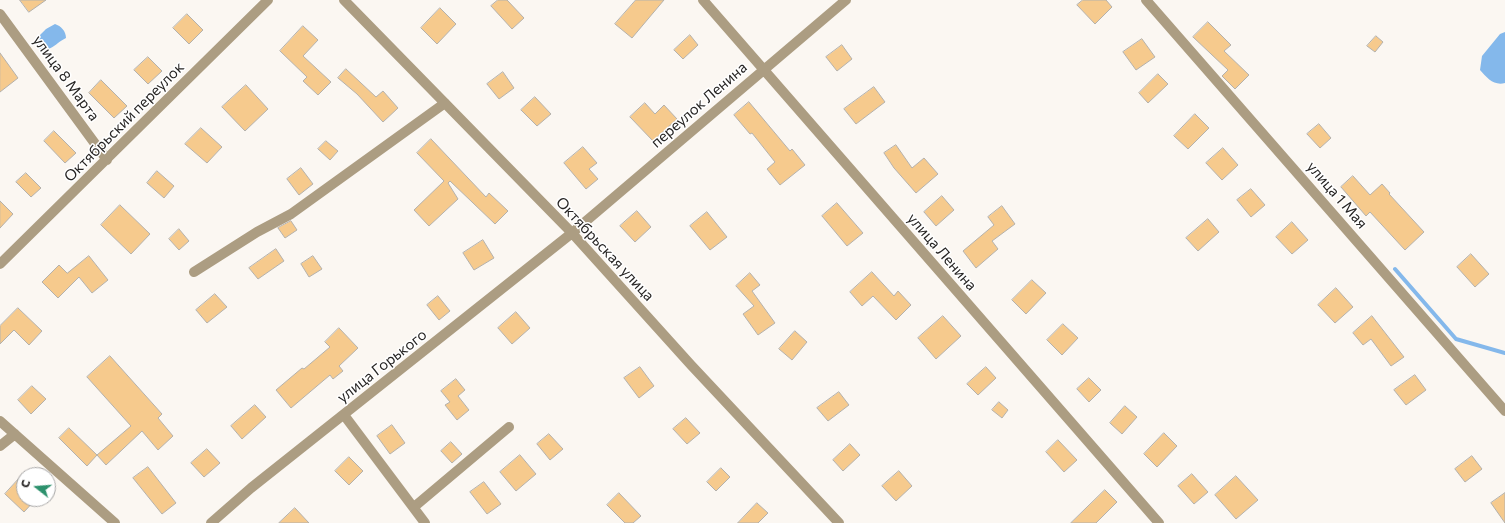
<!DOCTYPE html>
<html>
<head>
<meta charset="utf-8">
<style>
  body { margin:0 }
  #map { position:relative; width:1505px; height:523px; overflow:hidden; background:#fbf7f2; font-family:Commissioner,sans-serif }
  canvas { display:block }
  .north { position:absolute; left:16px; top:467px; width:40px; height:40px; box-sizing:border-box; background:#fff; border:1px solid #a8a7a7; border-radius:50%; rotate:287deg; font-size:11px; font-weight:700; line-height:16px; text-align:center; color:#262423 }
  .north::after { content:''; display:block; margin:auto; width:14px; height:18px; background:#2d916d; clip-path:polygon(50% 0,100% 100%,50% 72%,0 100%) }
</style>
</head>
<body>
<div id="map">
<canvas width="1505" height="523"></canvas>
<div class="north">С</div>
</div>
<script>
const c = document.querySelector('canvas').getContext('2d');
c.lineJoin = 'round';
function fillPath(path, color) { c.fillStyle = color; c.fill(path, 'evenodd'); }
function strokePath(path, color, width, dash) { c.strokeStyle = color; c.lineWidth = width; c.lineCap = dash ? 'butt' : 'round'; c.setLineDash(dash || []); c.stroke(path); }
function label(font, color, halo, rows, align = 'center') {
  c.font = font + ' Commissioner,sans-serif'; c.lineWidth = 3; c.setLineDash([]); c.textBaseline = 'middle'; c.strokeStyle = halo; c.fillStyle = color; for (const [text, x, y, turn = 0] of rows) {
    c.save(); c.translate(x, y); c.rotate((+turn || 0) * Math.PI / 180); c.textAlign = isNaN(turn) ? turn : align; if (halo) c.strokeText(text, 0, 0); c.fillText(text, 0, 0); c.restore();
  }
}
const water = new Path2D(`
  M55,24C61,26 66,31 66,38C63,40 60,41 58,43C49,50 38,57 36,39L46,29Z
  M1505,32V83C1494,86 1487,78 1480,70L1482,56L1500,34Z`);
const stream = new Path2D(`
  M1395,269L1456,339L1505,353`);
const building = new Path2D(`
  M20,0H46L29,12Z
  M498,0H507L524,18L512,29L491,6Z
  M636,0H664L632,38L615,24Z
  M1083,0H1106L1112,7L1095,24L1077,5Z
  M440,8L456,24L437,44L421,28Z
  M187,14L203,30L189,44L173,28Z
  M1208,22L1231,45L1224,51L1249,75L1235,89L1222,76L1228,70L1193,37Z
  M303,26L318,40L303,56L331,82L318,95L303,81L307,77L280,51Z
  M690,35L698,45L683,59L674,50Z
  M1376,36L1383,42L1375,52L1367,46Z
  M1142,39L1155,57L1136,70L1123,52Z
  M842,45L852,59L837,71L826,57Z
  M0,53L18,78L0,92Z
  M148,57L162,71L148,84L134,70Z
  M346,69L376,97L383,91L398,108L383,122L357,94L338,78Z
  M503,72L514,88L499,99L487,84Z
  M1158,74L1168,84L1148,103L1139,93Z
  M101,80L127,106L114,118L89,93Z
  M246,85L268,109L245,131L222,107Z
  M874,87L885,102L856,124L844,109Z
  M535,97L551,114L537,126L521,110Z
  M749,102L790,151L792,149L805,165L780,185L767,169L775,162L752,133L750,134L734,115Z
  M645,103L655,114L664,105L677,119L653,141L630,117Z
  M1195,114L1209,128L1188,149L1174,136Z
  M1319,124L1331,138L1320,148L1307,134Z
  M201,128L222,147L207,163L185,144Z
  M54,131L76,153L65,163L44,141Z
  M431,139L486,197L489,193L508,211L495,224L450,181L448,183L458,199L429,226L414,210L444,181L417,153Z
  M326,141L338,151L330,160L318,149Z
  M896,145L912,168L924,158L938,174L916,193L894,168L884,153Z
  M583,147L597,163L589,169L598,179L586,189L564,163Z
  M1223,148L1238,165L1222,180L1206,163Z
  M301,168L313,184L299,195L287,179Z
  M157,171L174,186L164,198L147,183Z
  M26,173L41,188L31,197L16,182Z
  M1353,176L1370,195L1382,184L1390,193L1389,194L1424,232L1405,250L1370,212L1366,216L1341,187Z
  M1251,189L1265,205L1251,217L1237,200Z
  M942,196L954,210L936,226L924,212Z
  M0,201L13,214L0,228Z
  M837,203L863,233L847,246L822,216Z
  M120,205L150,234L131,254L101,225Z
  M1002,206L1015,224L992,241L998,249L976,268L963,251L994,225L988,217Z
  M637,211L651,227L635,242L620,226Z
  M707,212L727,237L710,250L690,226Z
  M1208,219L1219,232L1198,251L1186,238Z
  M291,221L297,230L285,238L278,228Z
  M1292,222L1308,240L1292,254L1276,237Z
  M179,229L189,241L179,250L169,239Z
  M483,240L494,258L474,270L463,253Z
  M276,249L284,261L258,279L249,268Z
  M1471,254L1489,274L1475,287L1457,267Z
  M89,256L108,280L92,293L79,277L58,298L42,282L59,265L67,273Z
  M313,256L322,269L309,277L301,264Z
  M872,272L894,296L898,291L911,305L896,320L873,296L862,306L850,292Z
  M750,273L760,285L752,291L775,323L758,335L743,314L754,306L736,286Z
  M1032,280L1046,293L1026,314L1012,300Z
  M1336,288L1353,307L1335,323L1318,305Z
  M215,294L227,307L207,323L196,310Z
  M438,296L450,311L439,320L427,305Z
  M18,308L42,331L29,345L14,330L0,344V326Z
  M516,312L530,328L512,344L498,328Z
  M943,316L961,336L936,359L918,338Z
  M1372,316L1404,357L1391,366L1371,339L1363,345L1353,333Z
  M1063,324L1078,338L1062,355L1047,340Z
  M339,328L358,348L339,366L343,371L333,379L330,375L291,408L276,390L302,368L304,369L330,347L325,342Z
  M795,331L807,342L792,360L779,349Z
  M110,356L162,414L158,418L173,436L158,450L142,431L106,465L97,455L131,426L87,377Z
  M640,367L654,386L639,398L624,378Z
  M986,367L996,378L978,395L967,384Z
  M1415,375L1426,390L1406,405L1394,390Z
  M1089,378L1101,390L1089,402L1077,389Z
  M456,379L465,390L458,396L469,410L457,420L445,405L450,402L441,391Z
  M32,386L46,399L31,414L18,400Z
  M839,392L849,405L828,421L817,408Z
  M999,402L1008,410L1002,418L992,410Z
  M255,405L266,417L242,439L231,426Z
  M1125,406L1137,417L1122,434L1110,423Z
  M686,418L700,433L687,444L673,429Z
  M392,425L405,443L390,454L377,436Z
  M69,428L97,455L87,466L59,438Z
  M1164,433L1177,446L1157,467L1144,454Z
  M549,434L563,449L550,460L537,444Z
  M1058,440L1077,460L1064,472L1046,452Z
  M451,442L462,454L452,463L441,451Z
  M850,444L860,455L843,471L833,460Z
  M207,449L220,463L204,477L191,463Z
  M520,455L536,474L516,491L500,472Z
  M1472,456L1482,469L1465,482L1455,469Z
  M349,457L363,471L349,485L335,471Z
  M148,467L176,503L162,514L133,478Z
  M721,468L730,477L716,491L707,482Z
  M899,471L912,486L896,501L882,486Z
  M24,473V499H36L24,512L5,494Z
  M1192,474L1208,492L1194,504L1178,486Z
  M1236,476L1258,500L1236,519L1215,495Z
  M484,482L501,504L487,514L470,492Z
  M1105,490L1117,502L1096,523H1071Z
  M619,493L641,516L633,523H625L607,505Z
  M1505,493V523L1491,503Z
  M757,503L768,513L758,523H738Z
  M295,508L309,523H279Z`);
const minor = new Path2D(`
  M344,0L572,233L691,365L839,523
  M703,0L1159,523
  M1146,0L1505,411
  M0,14L107,160
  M0,264L268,0
  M194,272L257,232L291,214L445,103
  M344,415L425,523
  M0,421L115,523
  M0,446L15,434
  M414,507L509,427
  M211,523L251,488L572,233L846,0`);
const streetNames = [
  ["улица 8 Марта",66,78,54],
  ["переулок Ленина",699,105,-41],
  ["Октябрьский переулок",124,122,-45],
  ["улица 1 Мая",1337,195,49],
  ["Октябрьская улица",605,249,47],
  ["улица Ленина",942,252,49],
  ["улица Горького",382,366,-38]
];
fillPath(water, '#84b8eb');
strokePath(stream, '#84b8eb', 4);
fillPath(building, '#f6ca8d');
strokePath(building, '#b4b1ac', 1);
strokePath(minor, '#ac9d82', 10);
label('15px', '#262423', '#fff', streetNames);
</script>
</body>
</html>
